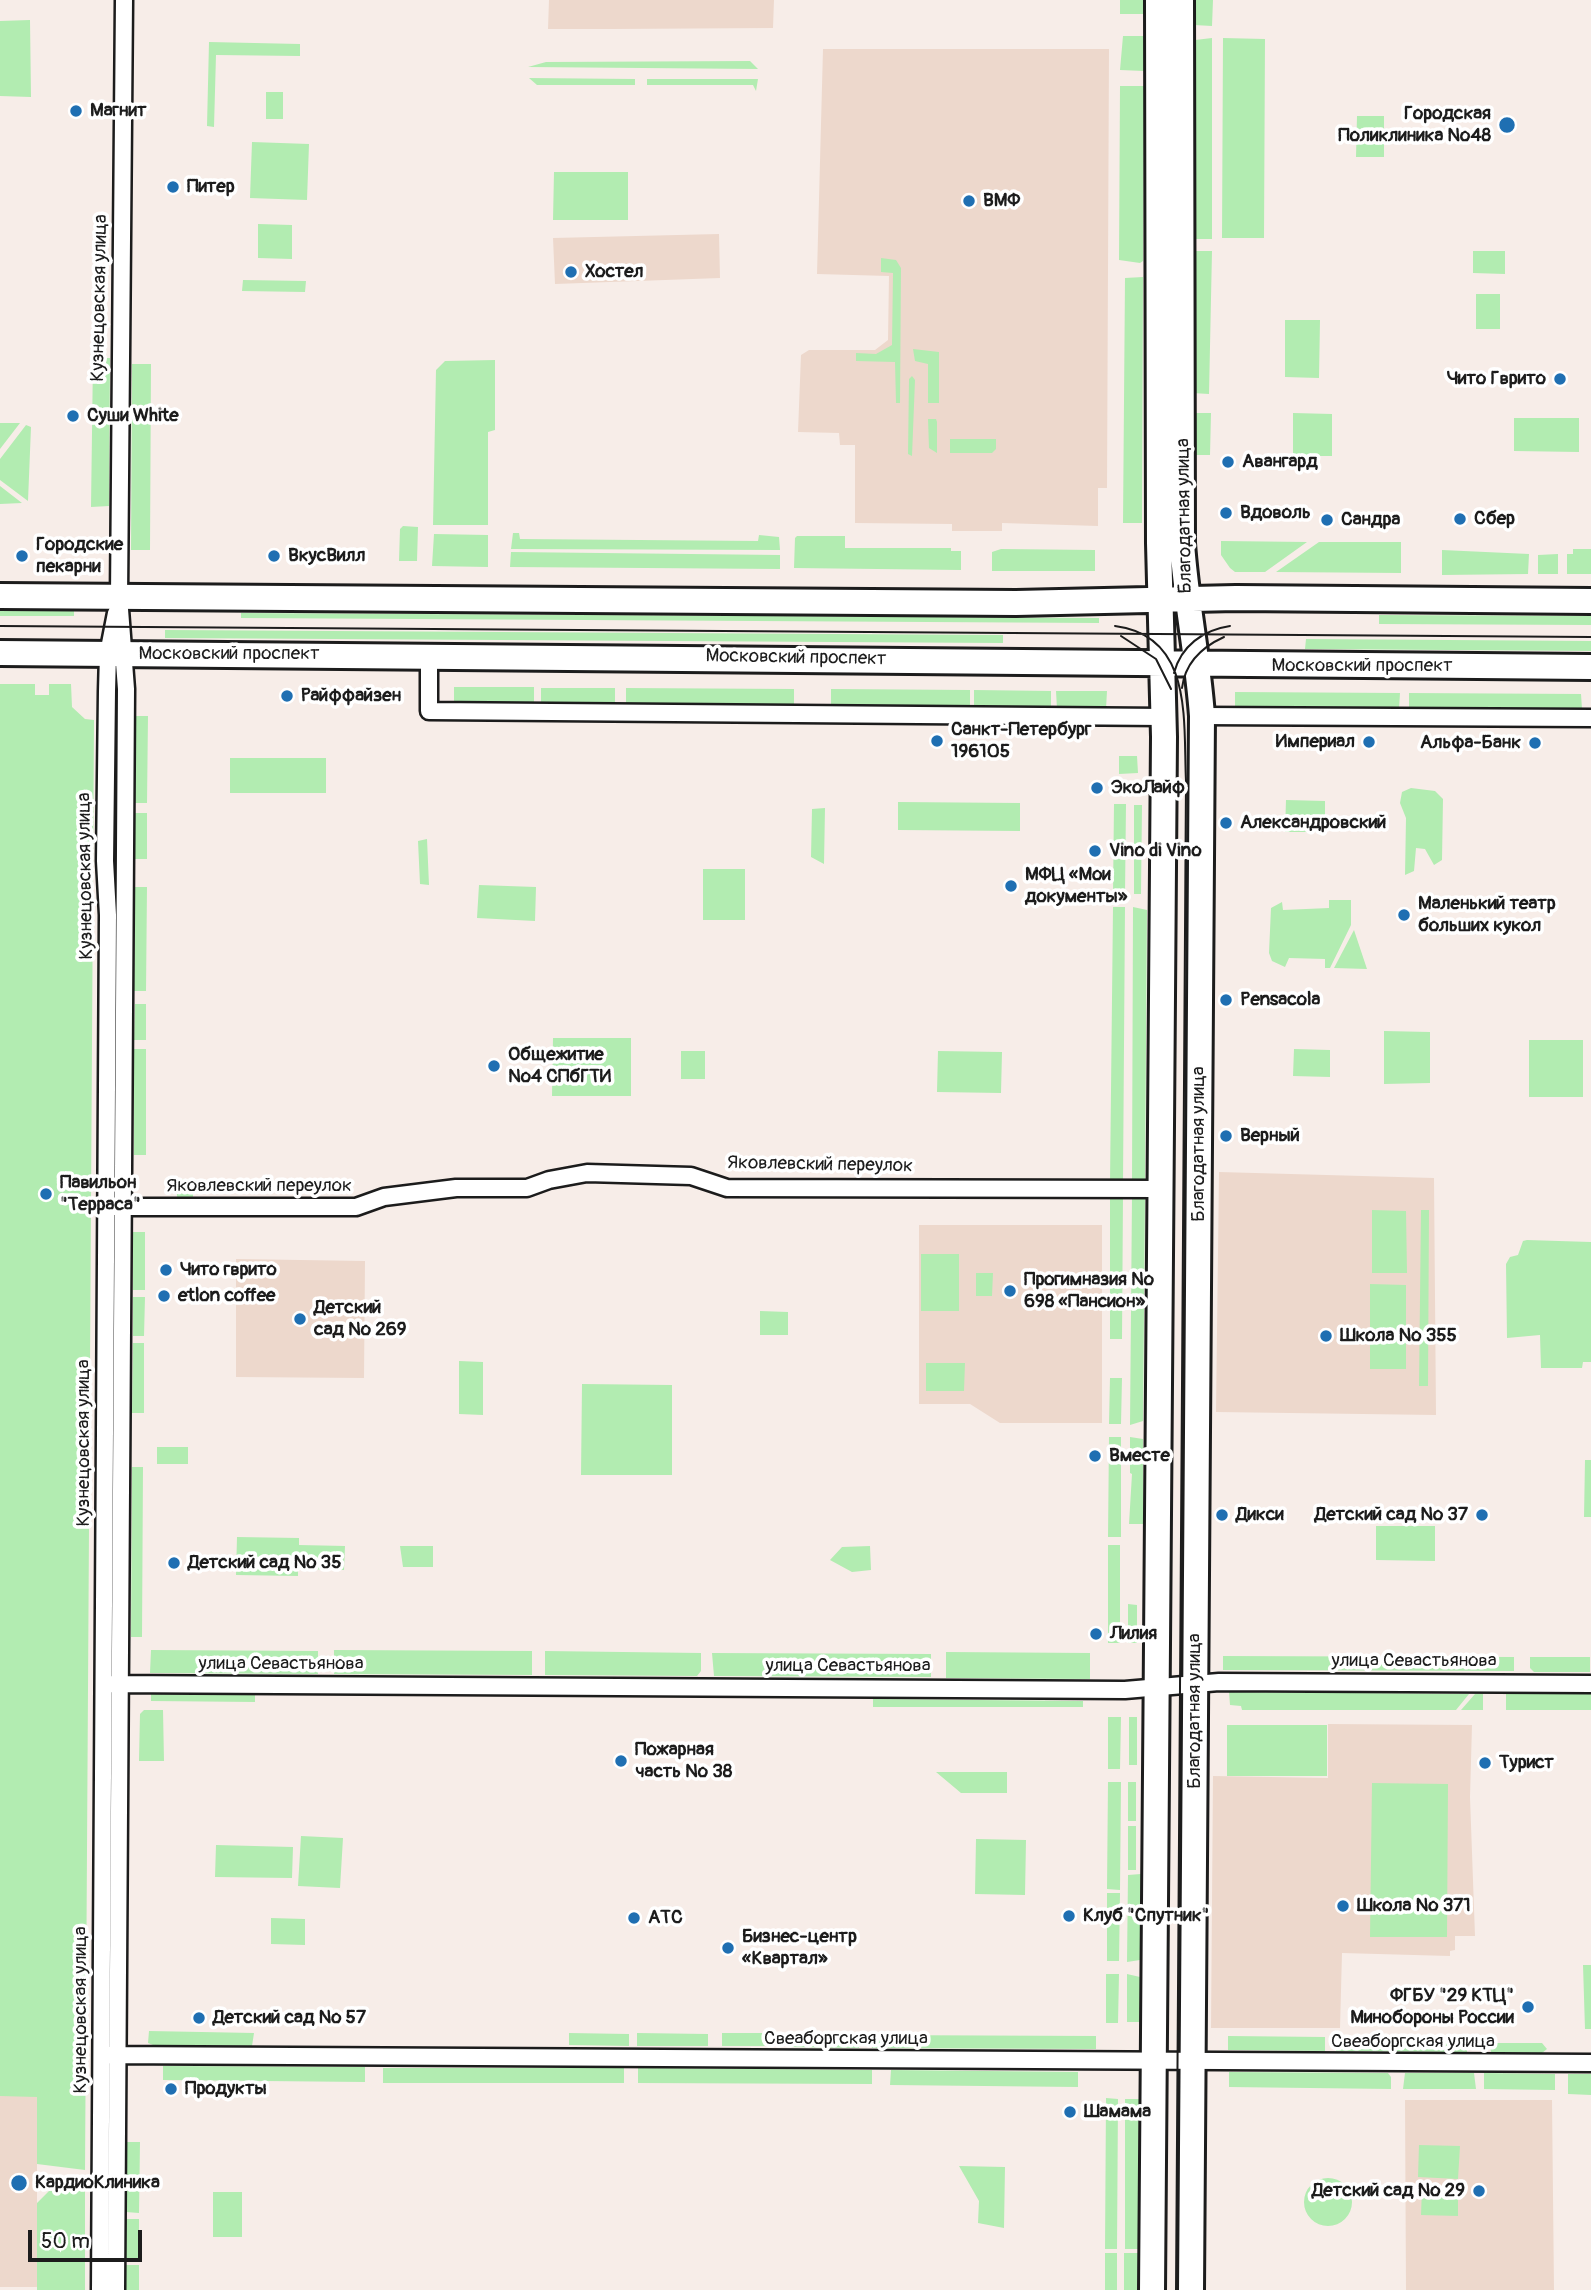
<!DOCTYPE html>
<html>
<head>
<meta charset="utf-8">
<style>
  body { margin:0 }
  #map { position:relative; width:1591px; height:2290px; overflow:hidden; background:#f7ede8; font-family:Pangolin,sans-serif }
  canvas { display:block }
  .scale { position:absolute; left:28px; top:2230px; width:114px; height:32px; box-sizing:border-box; border:4px solid #1c1c1c; border-top:0; padding-left:9px; font-size:21px; line-height:24px; white-space:nowrap; color:#1c1c1c; -webkit-text-stroke:5px #fff; paint-order:stroke }
</style>
</head>
<body>
<div id="map">
<canvas width="1591" height="2290"></canvas>
<div class="scale">50 m</div>
</div>
<script>
const c = document.querySelector('canvas').getContext('2d');
c.lineJoin = 'round';
function fillPath(path, color) { c.fillStyle = color; c.fill(path, 'evenodd'); }
function strokePath(path, color, width, dash) { c.strokeStyle = color; c.lineWidth = width; c.lineCap = dash ? 'butt' : 'round'; c.setLineDash(dash || []); c.stroke(path); }
function label(font, color, halo, rows, align = 'center') {
  c.font = font + ' Pangolin,sans-serif'; c.lineWidth = 7; c.setLineDash([]); c.textBaseline = 'middle'; c.strokeStyle = halo; c.fillStyle = color; for (const [text, x, y, turn = 0] of rows) {
    c.save(); c.translate(x, y); c.rotate((+turn || 0) * Math.PI / 180); c.textAlign = isNaN(turn) ? turn : align; if (halo) c.strokeText(text, 0, 0); c.fillText(text, 0, 0); c.restore();
  }
}
const built = new Path2D(`
  M549,0H774L773,28L613,29H548Z
  M823,49H1109L1107,488H1098V526L1002,523V531H952V524L855,523V445H840L839,433L798,432L801,355L809,350H875L888,340L889,276L817,274Z
  M719,234L720,278L555,284L553,238Z
  M1219,1172L1434,1178L1436,1415L1216,1412Z
  M919,1225H1102V1423H1000L970,1404H919Z
  M236,1259L365,1261L364,1378L236,1377Z
  M1328,1724L1472,1725L1470,1797L1475,1936H1455V1950L1450,1951V1956L1342,1953L1340,2028H1211L1213,1776L1328,1778Z
  M0,2096H37V2287H0Z
  M1405,2100H1552L1554,2290H1406Z`);
const green = new Path2D(`
  M1120,0H1145V14H1120Z
  M1195,0H1213L1212,26L1194,25Z
  M30,20L31,97L0,96V21Z
  M1123,36H1144V71L1120,70Z
  M1212,38V239H1193L1195,40Z
  M1223,38L1265,39L1264,238H1222Z
  M209,42L300,44V56L216,55L214,127L207,126Z
  M750,61L758,69L528,67L546,62Z
  M529,78L635,79V85H537Z
  M647,79H758L756,91L753,85H647Z
  M1120,86H1144L1143,261L1140,263L1119,260Z
  M266,92H283V119H266Z
  M1357,116H1384V157H1356Z
  M252,142L309,144L307,200L250,198Z
  M554,172H628V220H553Z
  M258,224L292,225V259L258,258Z
  M1193,251H1212L1209,394L1192,393Z
  M1473,251H1505V274L1473,273Z
  M881,258L896,260L901,268L900,403H896L895,362L856,361V353L876,354L892,345L893,273L881,272Z
  M1143,277L1142,523H1123L1125,278Z
  M243,280L306,281L305,292L242,291Z
  M1476,294H1500V329H1476Z
  M1285,320H1320L1319,378L1285,377Z
  M913,349L939,352V403H928V364L915,361Z
  M93,358H110L109,506L91,507Z
  M495,360V430L488,432V525H433L436,370L445,361Z
  M132,364H151L150,550H131Z
  M912,376L915,380L912,456L908,454L909,379Z
  M1193,413H1211L1210,455H1192Z
  M1293,413L1332,414V456H1293Z
  M1514,418H1579V452L1514,451Z
  M928,419H936L937,422V453L929,448Z
  M0,423H20L0,449Z
  M26,425L31,427L28,501L0,480V459Z
  M950,439H996V449L992,453H950Z
  M0,486L22,503L0,504Z
  M403,526L418,527L417,561H399L400,529Z
  M513,533H519L520,539L758,541L759,535L779,537L780,550L511,549Z
  M434,534L488,535V567L432,566Z
  M797,536H845V548H951V551H961V570L794,568L795,538Z
  M1221,541L1307,542L1265,572H1235L1230,568L1221,555Z
  M1319,542H1401V573L1276,572Z
  M1001,549L1095,550V571H992V552Z
  M1573,549H1591V574H1567V554H1573Z
  M1442,550L1529,554L1528,574L1442,575Z
  M511,552L780,555V569L510,567Z
  M1558,554V574H1538V555Z
  M0,611H74V616H0Z
  M241,613L1099,618V623L241,618Z
  M1379,615L1591,616V625L1379,624Z
  M165,630L1003,635V643L165,638Z
  M1306,639L1591,641V651L1305,649Z
  M0,684H35V695H49V684H71L72,707L85,719L94,720L85,2170L37,2164V2097L0,2096Z
  M454,687H534V704H454Z
  M541,688H615V705H541Z
  M626,688L794,689V707L626,705Z
  M831,689L970,690V708L831,707Z
  M974,690L1051,691V709H974Z
  M1056,691H1107L1106,709H1057Z
  M1235,692L1400,693L1399,709L1235,707Z
  M1409,693L1581,694L1582,709H1409Z
  M136,716H148L147,803H135Z
  M1119,756H1137L1138,773L1119,774Z
  M230,758H326V793H230Z
  M1411,788L1435,791L1443,799L1442,860L1434,865L1425,849L1416,848L1414,871L1405,875L1406,818L1400,803L1402,792Z
  M1286,800L1325,801V832H1285Z
  M898,802L1020,803V831L898,830Z
  M1114,804H1126L1125,894H1113Z
  M1134,805H1142L1141,894H1134Z
  M825,808L824,864L811,857L812,809Z
  M135,813H147V859H135Z
  M427,839L429,885L420,884L418,841Z
  M703,869H745V920H703Z
  M479,885L536,887L535,921L477,918Z
  M135,887H147L146,991H134Z
  M1329,900H1351V925L1330,968H1325V959L1289,958L1285,967L1272,961L1269,953L1271,908L1282,902L1283,910L1329,908Z
  M1113,907H1125L1123,1182H1110Z
  M1133,907L1147,910L1145,1179L1132,1182Z
  M1354,930L1367,969L1334,968Z
  M135,1004H146V1040H134Z
  M1384,1031L1430,1032V1083L1384,1084Z
  M553,1038H631V1096H552Z
  M1529,1040H1583V1097H1529Z
  M134,1049H146V1155H134Z
  M1294,1049L1330,1050V1077L1293,1076Z
  M681,1051H705V1079H681Z
  M938,1051L1002,1052L1001,1093L937,1092Z
  M177,1179H193V1203L177,1204Z
  M1110,1195H1123L1122,1339H1110Z
  M1132,1196L1145,1198L1143,1421L1130,1425Z
  M1372,1210L1406,1211L1407,1273H1372Z
  M1421,1210H1429L1428,1386H1419Z
  M133,1232H145V1290H133Z
  M1527,1240L1591,1242V1362H1583L1582,1368H1541L1540,1335L1507,1338L1506,1264L1510,1257L1518,1255L1523,1241Z
  M921,1254H959V1311H921Z
  M976,1273H993L992,1296H976Z
  M1370,1284L1406,1285V1369H1370Z
  M133,1297H145L144,1336H133Z
  M760,1311L788,1312V1335H760Z
  M133,1343H144V1413H132Z
  M459,1361L483,1362V1415L459,1414Z
  M926,1363H965L964,1391H926Z
  M1110,1378H1122L1121,1424H1109Z
  M582,1384L672,1385V1475H581Z
  M1109,1437H1121V1537H1108Z
  M1130,1437L1143,1439V1524H1129L1132,1474L1130,1473Z
  M157,1447H188V1464H157Z
  M1585,1460H1591V1517H1584Z
  M132,1467H143L142,1637H131Z
  M1376,1526H1435V1561L1376,1560Z
  M237,1537L299,1538V1545L345,1546L344,1570L298,1569V1576L236,1575Z
  M1108,1545H1120V1643H1108Z
  M400,1546H433V1567H403Z
  M870,1546L871,1570L852,1572L830,1560L842,1547Z
  M1128,1604L1137,1605V1643H1128Z
  M151,1650L318,1651V1674L150,1673Z
  M334,1650L532,1651V1675L334,1674Z
  M545,1651L701,1653V1671L697,1676L545,1675Z
  M946,1652L1090,1653V1679L946,1678Z
  M712,1653L931,1654V1677L714,1676Z
  M1223,1656L1514,1657V1671L1223,1670Z
  M1530,1657H1590V1672H1534L1530,1668Z
  M1229,1692L1469,1694L1456,1710H1242L1241,1706L1230,1705Z
  M1506,1693L1591,1694V1710H1506Z
  M151,1694L255,1695V1702L151,1701Z
  M1475,1694H1483V1710H1461Z
  M873,1699L1083,1701V1707H873Z
  M144,1710H163L164,1761H139L140,1714Z
  M1108,1717H1121L1120,1769H1108Z
  M1129,1717H1137V1765H1129Z
  M1227,1725H1327V1776H1227Z
  M936,1772H1007V1793H961Z
  M1108,1782H1121L1120,1890L1107,1889Z
  M1128,1782H1136V1821H1128Z
  M1372,1783L1448,1784L1447,1937H1370Z
  M1128,1826H1136V1870H1128Z
  M301,1836L343,1838L340,1888L298,1886Z
  M976,1839L1026,1840L1025,1895L975,1894Z
  M216,1845L293,1847L292,1878L215,1877Z
  M1141,1874L1140,1960L1127,1962L1128,1875Z
  M1107,1893H1120L1119,1961H1107Z
  M271,1918L305,1919V1945L271,1944Z
  M1583,1965H1591V2029H1585Z
  M1106,1974H1119L1118,2023H1106Z
  M1127,1974L1140,1977V2022H1127Z
  M149,2031L254,2033L252,2046L153,2045L148,2043Z
  M569,2033L629,2034V2046L569,2045Z
  M637,2033L708,2034V2046H637Z
  M722,2033H772V2046H722Z
  M787,2033L859,2034V2048L786,2047Z
  M872,2035L1096,2036V2049L872,2048Z
  M1228,2036L1325,2037V2051L1228,2050Z
  M1336,2037L1467,2038V2052L1336,2051Z
  M1494,2043H1542L1547,2049L1542,2053L1491,2052L1490,2047Z
  M163,2066L365,2067V2082L163,2080Z
  M383,2068H624V2083H383Z
  M638,2068L872,2070V2084L638,2083Z
  M891,2070L1078,2072V2087L890,2085Z
  M1229,2072L1388,2073L1391,2077V2089L1229,2087Z
  M1405,2073H1474L1476,2089H1403Z
  M1484,2073L1555,2074V2090L1484,2089Z
  M1568,2074H1591V2095L1568,2094Z
  M1106,2098L1118,2099L1117,2249H1105Z
  M1125,2099H1139L1138,2249H1125Z
  M127,2142H140L139,2213L126,2212Z
  M1419,2145L1460,2146L1458,2179L1418,2177Z
  M959,2166L1005,2167L1004,2228L978,2223L979,2201Z
  M1304 2202a24 24 0 1 1 48 0a24 24 0 1 1-48 0Z
  M1422,2188L1458,2189V2216L1421,2215Z
  M49,2191H85V2290H37V2203Z
  M213,2192H242V2237H213Z
  M126,2219H139V2259H126Z
  M1105,2253H1117V2290H1105Z
  M1124,2253H1138V2290H1124Z
  M126,2265H139V2290H125Z`);
const street = new Path2D(`
  M429,655V711L1164,717
  M1202,716L1591,718
  M113,1207H356L384,1197L456,1188H527L549,1180L587,1173L691,1176L727,1188L1161,1189
  M110,1684L1125,1690L1219,1682L1591,1684
  M107,2055L1591,2063
  M100,2290L108,915L105,861L107,691L108,654L116,613
  M116,2290L126,689L119,596L124,0`);
const primary = new Path2D(`
  M1181,0L1182,543C1186,602 1198,658 1202,716L1191,2290
  M0,596L1016,603L1236,598L1591,601
  M0,653L1591,667
  M1152,2290L1164,737L1159,543L1158,0`);
const tram = new Path2D(`
  M0,626L1591,637
  M1115,626C1194,636 1183,722 1186,781L1176,2290
  M1121,636L1156,659L1171,689
  M1174,673C1181,646 1203,630 1230,626
  M1182,688C1185,663 1202,647 1224,637`);
const markers = [
  [76,111,7,"#1f6fb2"],
  [1507,125,9,"#1f6fb2"],
  [173,187,7,"#1f6fb2"],
  [969,201,7,"#1f6fb2"],
  [571,272,7,"#1f6fb2"],
  [1560,379,7,"#1f6fb2"],
  [73,416,7,"#1f6fb2"],
  [1228,462,7,"#1f6fb2"],
  [1226,513,7,"#1f6fb2"],
  [1460,519,7,"#1f6fb2"],
  [1327,520,7,"#1f6fb2"],
  [22,556,7,"#1f6fb2"],
  [274,556,7,"#1f6fb2"],
  [287,696,7,"#1f6fb2"],
  [937,741,7,"#1f6fb2"],
  [1369,742,7,"#1f6fb2"],
  [1535,743,7,"#1f6fb2"],
  [1097,788,7,"#1f6fb2"],
  [1226,823,7,"#1f6fb2"],
  [1095,851,7,"#1f6fb2"],
  [1011,886,7,"#1f6fb2"],
  [1404,915,7,"#1f6fb2"],
  [1226,1000,7,"#1f6fb2"],
  [494,1066,7,"#1f6fb2"],
  [1226,1136,7,"#1f6fb2"],
  [46,1194,7,"#1f6fb2"],
  [166,1270,7,"#1f6fb2"],
  [1010,1291,7,"#1f6fb2"],
  [164,1296,7,"#1f6fb2"],
  [300,1319,7,"#1f6fb2"],
  [1326,1336,7,"#1f6fb2"],
  [1095,1456,7,"#1f6fb2"],
  [1222,1515,7,"#1f6fb2"],
  [1482,1515,7,"#1f6fb2"],
  [174,1563,7,"#1f6fb2"],
  [1096,1634,7,"#1f6fb2"],
  [621,1761,7,"#1f6fb2"],
  [1485,1763,7,"#1f6fb2"],
  [1343,1906,7,"#1f6fb2"],
  [1069,1916,7,"#1f6fb2"],
  [634,1918,7,"#1f6fb2"],
  [728,1948,7,"#1f6fb2"],
  [1528,2007,7,"#1f6fb2"],
  [199,2018,7,"#1f6fb2"],
  [171,2089,7,"#1f6fb2"],
  [1070,2112,7,"#1f6fb2"],
  [19,2183,9,"#1f6fb2"],
  [1479,2191,7,"#1f6fb2"]
];
const poiNames = [
  ["Магнит",90,111],
  ["Городская",1491,114,"right"],
  ["Поликлиника №48",1491,136,"right"],
  ["Питер",187,187],
  ["ВМФ",983,201],
  ["Хостел",585,272],
  ["Чито Гврито",1546,379,"right"],
  ["Суши White",87,416],
  ["Авангард",1242,462],
  ["Вдоволь",1240,513],
  ["Сбер",1474,519],
  ["Сандра",1341,520],
  ["Городские",36,545],
  ["пекарни",36,567],
  ["ВкусВилл",288,556],
  ["Райффайзен",301,696],
  ["Санкт-Петербург",951,730],
  ["196105",951,752],
  ["Империал",1355,742,"right"],
  ["Альфа-Банк",1521,743,"right"],
  ["ЭкоЛайф",1111,788],
  ["Александровский",1240,823],
  ["Vino di Vino",1109,851],
  ["МФЦ «Мои",1025,875],
  ["документы»",1025,897],
  ["Маленький театр",1418,904],
  ["больших кукол",1418,926],
  ["Pensacola",1240,1000],
  ["Общежитие",508,1055],
  ["№4 СПбГТИ",508,1077],
  ["Верный",1240,1136],
  ["Павильон",60,1183],
  ["\"Терраса\"",60,1205],
  ["Чито гврито",180,1270],
  ["Прогимназия №",1024,1280],
  ["698 «Пансион»",1024,1302],
  ["etlon coffee",178,1296],
  ["Детский",314,1308],
  ["сад № 269",314,1330],
  ["Школа № 355",1340,1336],
  ["Вместе",1109,1456],
  ["Дикси",1236,1515],
  ["Детский сад № 37",1468,1515,"right"],
  ["Детский сад № 35",188,1563],
  ["Лилия",1110,1634],
  ["Пожарная",635,1750],
  ["часть № 38",635,1772],
  ["Турист",1499,1763],
  ["Школа № 371",1357,1906],
  ["Клуб \"Спутник\"",1083,1916],
  ["АТС",648,1918],
  ["Бизнес-центр",742,1937],
  ["«Квартал»",742,1959],
  ["ФГБУ \"29 КТЦ\"",1514,1996,"right"],
  ["Минобороны России",1514,2018,"right"],
  ["Детский сад № 57",213,2018],
  ["Продукты",185,2089],
  ["Шамама",1084,2112],
  ["КардиоКлиника",35,2183],
  ["Детский сад № 29",1465,2191,"right"]
];
const streetNames = [
  ["Кузнецовская улица",100,298,-89],
  ["Благодатная улица",1185,516,-91],
  ["Московский проспект",229,654],
  ["Московский проспект",796,658,1],
  ["Московский проспект",1362,666],
  ["Кузнецовская улица",86,876,-91],
  ["Благодатная улица",1199,1144,-90],
  ["Яковлевский переулок",820,1165,1],
  ["Яковлевский переулок",259,1186],
  ["Кузнецовская улица",84,1443,-90],
  ["улица Севастьянова",1414,1661],
  ["улица Севастьянова",281,1664],
  ["улица Севастьянова",848,1666],
  ["Благодатная улица",1195,1711,-90],
  ["Кузнецовская улица",81,2010,-90],
  ["Свеаборгская улица",846,2039],
  ["Свеаборгская улица",1413,2042]
];
fillPath(built, '#edd8cc');
fillPath(green, '#b2ecb1');
strokePath(street, '#1c1c1c', 21);
strokePath(primary, '#1c1c1c', 30);
strokePath(street, '#fff', 16);
strokePath(primary, '#fff', 24);
strokePath(tram, '#1c1c1c', 2);
for (const [x, y, r, color] of markers) { const dot = new Path2D(); dot.arc(x, y, r, 0, 2 * Math.PI); c.fillStyle = color; c.fill(dot); strokePath(dot, '#fff', 2.5); }
label('bold 19px', '#1c1c1c', '#fff', poiNames, 'left');
label('19px', '#1c1c1c', '#fff', streetNames);
</script>
</body>
</html>
